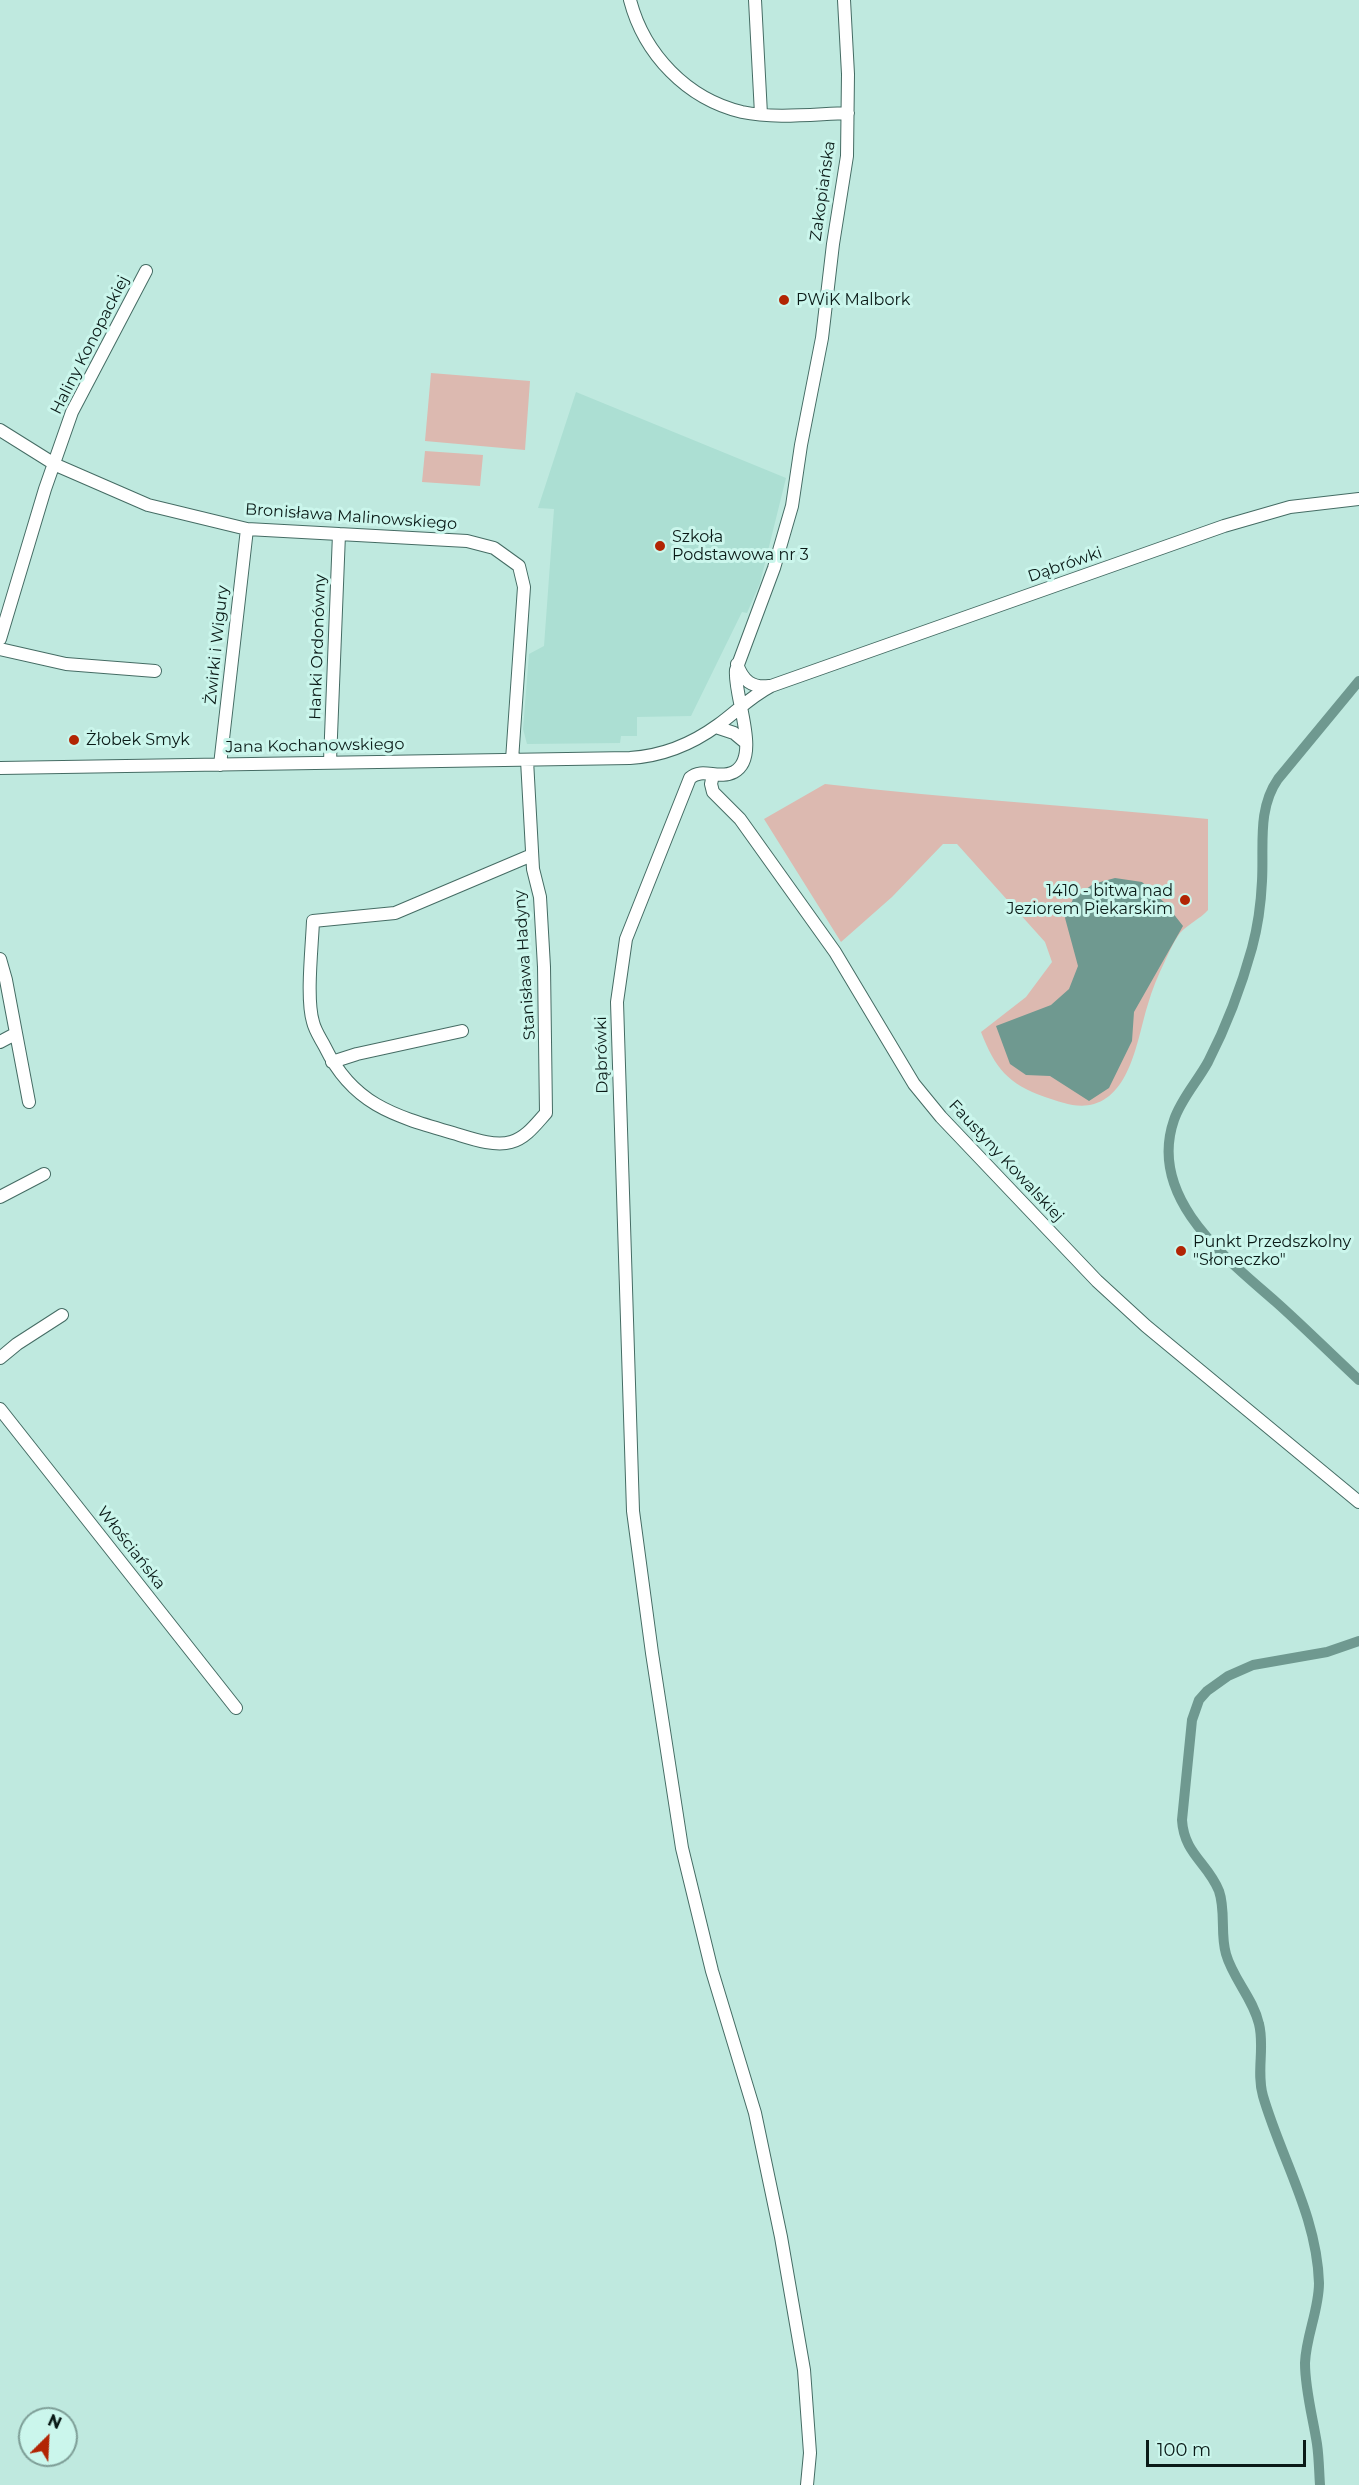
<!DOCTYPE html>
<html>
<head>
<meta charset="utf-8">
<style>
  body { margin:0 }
  #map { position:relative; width:1359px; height:2485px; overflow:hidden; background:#bfe9df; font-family:Montserrat,sans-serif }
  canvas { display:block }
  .north { position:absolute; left:18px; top:2407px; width:60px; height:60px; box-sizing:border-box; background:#cbf6ec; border:2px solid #7e9e97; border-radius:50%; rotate:24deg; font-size:16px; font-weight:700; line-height:24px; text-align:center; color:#0a1a17 }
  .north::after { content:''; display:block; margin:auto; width:21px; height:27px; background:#b22504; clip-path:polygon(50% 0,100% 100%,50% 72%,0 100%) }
  .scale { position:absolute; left:1146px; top:2440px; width:160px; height:27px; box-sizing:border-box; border:3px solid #0a1a17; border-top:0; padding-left:8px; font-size:18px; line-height:21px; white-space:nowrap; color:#0a1a17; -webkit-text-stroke:4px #cbf6ec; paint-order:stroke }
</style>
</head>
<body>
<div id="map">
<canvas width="1359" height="2485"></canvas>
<div class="north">N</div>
<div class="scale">100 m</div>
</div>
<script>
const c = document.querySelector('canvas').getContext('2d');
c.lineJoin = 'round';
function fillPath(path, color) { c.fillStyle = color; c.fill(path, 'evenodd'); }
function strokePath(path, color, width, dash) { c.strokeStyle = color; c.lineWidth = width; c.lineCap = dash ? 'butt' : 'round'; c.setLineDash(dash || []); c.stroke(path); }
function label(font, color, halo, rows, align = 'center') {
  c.font = font + ' Montserrat,sans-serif'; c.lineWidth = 6; c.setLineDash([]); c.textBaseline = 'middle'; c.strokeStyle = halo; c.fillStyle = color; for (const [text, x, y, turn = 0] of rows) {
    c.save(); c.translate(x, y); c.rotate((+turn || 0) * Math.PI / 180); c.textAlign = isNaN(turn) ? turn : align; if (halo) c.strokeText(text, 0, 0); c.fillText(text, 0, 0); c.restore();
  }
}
const built = new Path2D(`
  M576,392L786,478L760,583L747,613L742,612L691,716L637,717V736H621L620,743L527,744L523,729L529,654L544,646L554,509L538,508Z`);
const green = new Path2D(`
  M431,373L530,381L525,450L425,441Z
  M425,451L483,455L480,486L422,482Z
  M825,784C953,799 1081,806 1208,819V910C1200,919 1188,924 1180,933C1174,941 1169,952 1165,961C1158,975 1152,990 1148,1004C1138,1035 1132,1093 1094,1104C1077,1109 1061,1102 1045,1097C1008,1084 995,1068 981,1032L1026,997L1052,962L1045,942L957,844H943L892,897L841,942L764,819Z`);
const water = new Path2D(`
  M1115,878L1142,882L1165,903L1183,926L1134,1012L1132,1041L1109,1088L1089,1101L1050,1076L1026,1075L1010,1064L996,1026L1051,1005L1069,989L1078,966L1065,918L1073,899L1093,884Z`);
const canal = new Path2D(`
  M1359,681L1278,779C1257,809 1264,846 1262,881C1261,903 1258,926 1252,948C1241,988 1227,1025 1208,1062C1197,1082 1181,1099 1174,1120C1147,1198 1226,1258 1276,1302C1304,1327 1331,1354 1359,1380
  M1320,2485C1319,2471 1319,2458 1317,2444C1313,2418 1305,2390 1305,2363C1306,2336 1319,2310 1319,2283C1317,2216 1281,2158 1263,2096C1256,2072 1265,2047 1259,2024C1253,1998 1233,1979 1226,1954C1220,1934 1226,1911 1219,1891C1208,1863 1184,1854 1182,1820L1192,1720L1199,1700L1207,1691L1228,1676L1253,1665L1327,1652L1359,1641`);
const minor = new Path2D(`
  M630,0C644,54 687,99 742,112C775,119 814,114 848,113
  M755,0L761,114
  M0,430L56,465L148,505L247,529L467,541L494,548L519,566L524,587L512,760
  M0,639L45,489L72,412L146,271
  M0,649L66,664L155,671
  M737,664C743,681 752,688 769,686
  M716,727L734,733L746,743
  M527,760L533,869L540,897L544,967L546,1113C536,1124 526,1138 511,1142C494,1147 470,1138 453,1133C395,1116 353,1105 325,1047C321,1039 315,1031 313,1022C306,999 312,947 313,921L395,913L532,855
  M330,761L339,534
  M220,765L247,529
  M0,768L630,758C662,756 692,744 718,725C736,712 750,697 771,686L1224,526L1290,507L1359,499
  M713,775L711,784L713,792L740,819L835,952L914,1084L941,1117L1097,1281L1146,1326L1359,1502
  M0,959L6,980L29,1102
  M0,1042L15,1034
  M332,1062L357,1054L462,1031
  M0,1197L44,1174
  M0,1358L17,1344L62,1315
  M0,1409L236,1708
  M807,2485L810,2453L804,2370L781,2237L755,2113L712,1971L682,1848L652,1653L633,1511L617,1002L626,939L690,778C702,767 719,780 734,772C762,757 733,695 736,670L774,568L792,506L801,445L822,338L833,244L847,156L848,74L844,0`);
const markers = [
  [784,300,6,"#b22504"],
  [660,546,6,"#b22504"],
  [74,740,6,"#b22504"],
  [1185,900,6,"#b22504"],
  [1181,1251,6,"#b22504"]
];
const streetNames = [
  ["Zakopiańska",823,191,-82],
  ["Haliny Konopackiej",90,345,-63],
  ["Bronisława Malinowskiego",351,517,4],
  ["Dąbrówki",1065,565,-19],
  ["Żwirki i Wigury",217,645,-84],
  ["Hanki Ordonówny",318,647,-88],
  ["Jana Kochanowskiego",315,746,-1],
  ["Stanisława Hadyny",525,965,-94],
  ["Dąbrówki",602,1055,-91],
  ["Faustyny Kowalskiej",1006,1161,47],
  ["Włościańska",131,1548,52]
];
const poiNames = [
  ["PWiK Malbork",796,300],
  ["Szkoła",672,537],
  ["Podstawowa nr 3",672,555],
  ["Żłobek Smyk",86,740],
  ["1410 - bitwa nad",1173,891,"right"],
  ["Jeziorem Piekarskim",1173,909,"right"],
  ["Punkt Przedszkolny",1193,1242],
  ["\"Słoneczko\"",1193,1260]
];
fillPath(built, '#acdfd3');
fillPath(green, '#dcb9b0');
fillPath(water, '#6f9990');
strokePath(canal, '#6f9990', 10);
strokePath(minor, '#456c64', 14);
strokePath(minor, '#fff', 12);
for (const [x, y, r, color] of markers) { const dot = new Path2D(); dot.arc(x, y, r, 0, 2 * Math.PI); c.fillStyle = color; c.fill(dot); strokePath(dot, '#cbf6ec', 2); }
label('16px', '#0a1a17', '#cbf6ec', streetNames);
label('16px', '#0a1a17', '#cbf6ec', poiNames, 'left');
</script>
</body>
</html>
